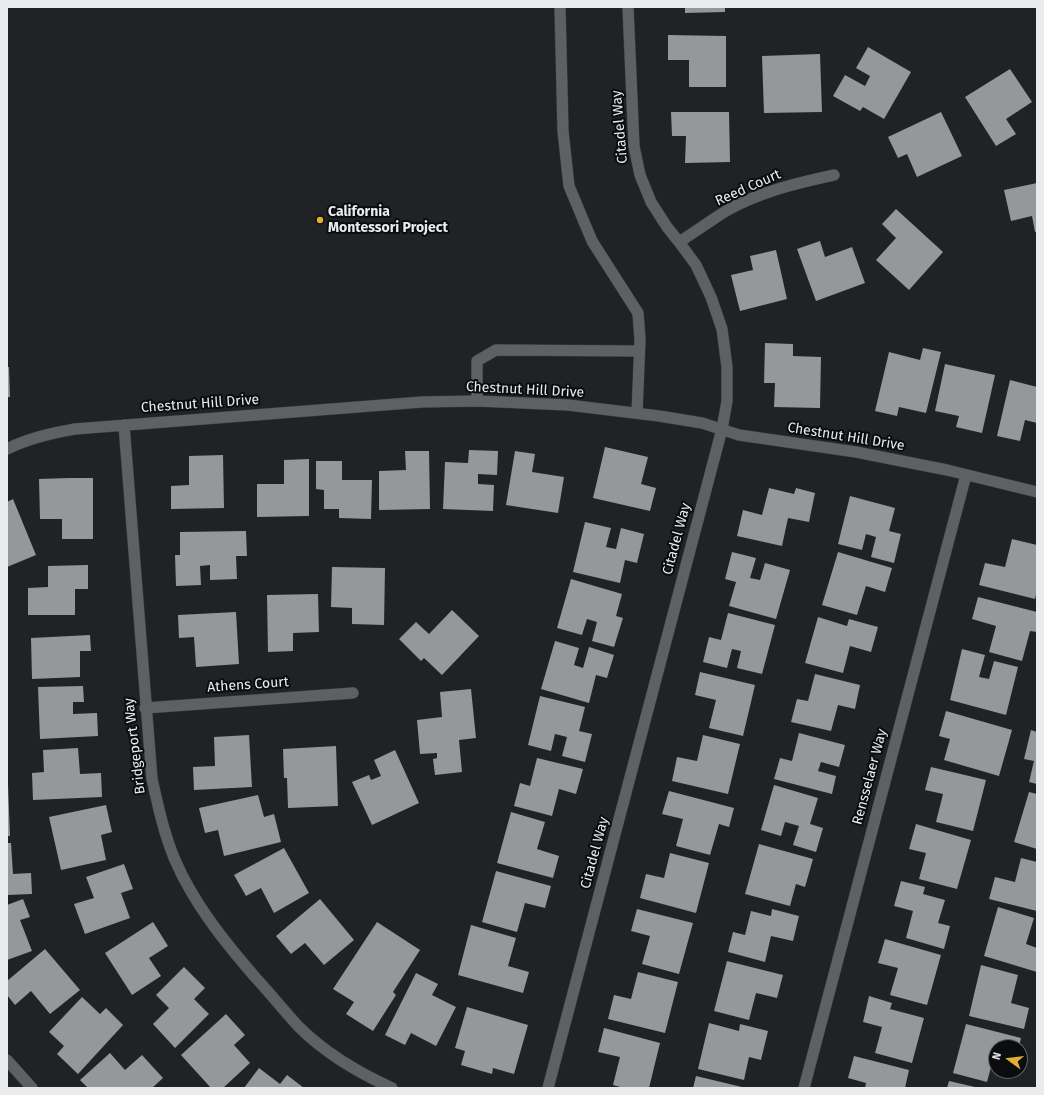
<!DOCTYPE html>
<html>
<head>
<meta charset="utf-8">
<style>
  body { margin:0 }
  #map { position:relative; width:1044px; height:1095px; overflow:hidden; background:#212225; font-family:"Fira Sans",sans-serif }
  canvas { display:block }
  .frame { position:absolute; inset:0; border:8px solid #eaebed; pointer-events:none }
  .north { position:absolute; left:988px; top:1039px; width:40px; height:40px; box-sizing:border-box; background:#0b0c0d; border:1px solid #646567; border-radius:50%; rotate:285deg; font-size:11px; font-weight:700; line-height:16px; text-align:center; color:#eaebed }
  .north::after { content:''; display:block; margin:auto; width:14px; height:18px; background:#e2af34; clip-path:polygon(50% 0,100% 100%,50% 72%,0 100%) }
</style>
</head>
<body>
<div id="map">
<canvas width="1044" height="1095"></canvas>
<div class="frame"></div>
<div class="north">N</div>
</div>
<script>
const c = document.querySelector('canvas').getContext('2d');
c.lineJoin = 'round';
function fillPath(path, color) { c.fillStyle = color; c.fill(path, 'evenodd'); }
function strokePath(path, color, width, dash) { c.strokeStyle = color; c.lineWidth = width; c.lineCap = dash ? 'butt' : 'round'; c.setLineDash(dash || []); c.stroke(path); }
function label(font, color, halo, rows, align = 'center') {
  c.font = font + ' "Fira Sans",sans-serif'; c.lineWidth = 4; c.setLineDash([]); c.textBaseline = 'middle'; c.strokeStyle = halo; c.fillStyle = color; for (const [text, x, y, turn = 0] of rows) {
    c.save(); c.translate(x, y); c.rotate((+turn || 0) * Math.PI / 180); c.textAlign = isNaN(turn) ? turn : align; if (halo) c.strokeText(text, 0, 0); c.fillText(text, 0, 0); c.restore();
  }
}
const building = new Path2D(`
  M685,7H725V12L685,13Z
  M668,35L726,36V87H689V60H668Z
  M868,47L911,72L884,119L863,107L860,111L833,96L845,75L865,86L870,76L856,68Z
  M820,54L822,112L764,113L762,56Z
  M1010,69L1032,102L1006,119L1016,134L996,146L965,97Z
  M671,112H729L730,162L685,163L686,136H672Z
  M941,112L962,156L917,177L907,154L898,158L888,137Z
  M1037,183V232H1035L1032,216L1011,221L1004,190Z
  M896,209L943,252L909,290L876,260L896,238L882,224Z
  M820,241L825,257L852,247L865,283L816,301L797,249Z
  M776,250L787,299L740,311L731,275L753,270L750,256Z
  M765,343L793,344V356L821,357L820,408L774,407L775,383H764Z
  M923,348L941,352L926,413L899,407L897,416L875,411L889,352L920,360Z
  M945,364L995,375L982,433L956,427L959,416L935,411Z
  M7,367H9L10,397H7Z
  M1010,380L1037,387V423L1025,420L1020,441L997,436Z
  M605,447L648,457L641,484L656,488L650,511L593,498Z
  M469,450L498,451L497,475L478,474V484L494,485L493,511L443,509L445,462L468,463Z
  M405,451H429L430,509L379,510V471L406,470Z
  M515,451L535,454L532,472L564,477L558,513L506,505Z
  M223,455L224,508L171,509V486L189,485V456Z
  M309,459V516L257,517V484H284V460Z
  M316,461H342V480H372L371,519L339,518V509H324V490L316,489Z
  M69,478H93V539H62V519H40L39,479Z
  M769,488L794,494L796,488L815,493L809,522L788,518L782,546L737,536L743,510L762,515Z
  M850,496L895,508L889,531L901,534L894,563L871,557L876,537L866,534L862,550L838,544Z
  M13,499L36,555L7,567V502Z
  M585,522L611,528L606,547L616,549L621,528L644,534L637,563L625,560L620,583L573,572Z
  M246,531L247,556H236L237,579L210,580V565L200,566L201,585L176,586L175,555H180V532Z
  M1012,539L1037,545V590L1035,599L979,585L985,563L1005,567Z
  M732,552L756,558L750,578L760,580L765,563L790,570L776,619L729,606L736,582L725,579Z
  M838,552L892,568L885,592L866,586L857,615L822,605Z
  M88,565V589H75V615H28V588L48,587V566Z
  M332,567L385,568L384,625L352,624V608L331,607Z
  M571,579L622,594L616,616L623,618L614,647L592,641L597,622L587,619L582,635L557,628Z
  M318,594L319,632L293,633V651L268,652L267,595Z
  M978,597L1037,612V632L1030,631L1022,661L989,652L996,626L972,619Z
  M452,610L479,636L442,675L424,658L421,661L399,639L416,622L429,634Z
  M236,612L239,664L196,667L194,637L179,638L178,615Z
  M728,613L775,625L762,674L737,668L741,651L732,649L727,668L703,662L709,637L721,640Z
  M818,617L847,626L849,619L878,627L871,652L850,646L843,673L805,663Z
  M90,635L91,651H80V677L32,679L31,638Z
  M555,641L579,648L574,665L583,668L589,647L614,655L607,678L596,675L589,703L541,689Z
  M962,649L985,655L979,677L989,679L994,661L1018,667L1006,715L950,700Z
  M700,672L755,685L743,736L709,728L716,700L695,695Z
  M815,674L860,685L855,709L838,705L831,731L791,722L797,699L808,701Z
  M83,686L84,702H73V714L97,713L98,736L40,739L38,687Z
  M471,689L476,738L459,740L462,772L435,775L433,759L437,758V753L420,754L417,720L442,717L440,692Z
  M540,696L585,707L579,731L592,734L585,762L562,756L567,737L555,734L551,751L528,745Z
  M946,711L1012,730L999,776L944,760L950,739L939,736Z
  M1031,730L1037,732V784L1029,782L1034,761L1024,759Z
  M799,733L845,745L839,767L821,762L818,771L836,776L832,794L774,779L780,758L792,761Z
  M249,735L252,787L194,790L193,767L215,766L214,737Z
  M703,735L740,744L728,794L672,781L677,757L697,761Z
  M336,746L338,806L288,808L287,778H284L283,749Z
  M78,748L80,774L101,773L102,797L33,800L32,773L44,772L43,750Z
  M395,750L419,803L372,825L352,782L369,775L371,780L381,776L374,760Z
  M537,758L583,769L576,794L559,789L552,816L514,806L520,783L530,786Z
  M931,767L986,780L973,831L936,822L943,794L925,790Z
  M7,784H8L10,836H7Z
  M774,785L818,798L810,824L823,828L816,852L793,845L799,826L785,822L781,836L761,830Z
  M669,791L734,808L729,827L719,824L710,855L676,846L683,819L662,814Z
  M1029,792L1037,794V849L1014,842Z
  M258,795L264,817L274,814L281,842L224,856L218,830L205,833L199,808Z
  M106,805L112,832L101,835L106,860L61,870L49,817Z
  M511,812L545,822L537,849L559,856L553,878L497,863Z
  M916,824L971,840L957,889L919,879L926,853L909,849Z
  M7,843H11L13,874L31,873L32,894L7,895Z
  M759,844L813,859L805,887L796,884L790,906L745,894Z
  M284,848L309,893L274,913L261,888L246,896L234,875Z
  M670,853L709,863L696,913L640,898L646,874L664,878Z
  M1021,858L1037,862V911L989,899L995,877L1015,882Z
  M124,864L133,889L121,893L130,918L85,934L74,904L94,898L86,877Z
  M496,871L551,886L545,908L525,903L517,932L482,922Z
  M901,881L925,887L923,894L945,900L938,923L950,926L944,949L906,938L913,911L894,906Z
  M23,899L30,917L20,920L32,951L7,960V905Z
  M320,899L354,940L324,965L305,943L291,954L276,936Z
  M998,907L1034,918L1026,944L1037,948V972L984,956Z
  M637,909L693,923L679,974L642,964L650,936L631,931Z
  M772,909L799,916L793,941L771,936L765,962L728,952L733,932L745,935L751,911L771,916Z
  M153,922L168,946L149,958L161,976L132,995L105,953Z
  M377,922L420,950L393,992L396,995L373,1031L346,1014L354,1002L333,989Z
  M471,925L516,938L508,966L529,972L523,993L458,975Z
  M885,939L941,955L927,1005L890,995L898,968L878,963Z
  M45,949L80,990L50,1014L31,991L15,1005L7,995V981Z
  M727,961L783,975L777,998L756,993L749,1020L714,1011Z
  M981,965L1018,975L1011,1003L1029,1008L1024,1029L969,1016Z
  M184,967L205,988L194,999L209,1014L175,1048L153,1024L169,1008L156,995Z
  M638,972L678,982L665,1033L608,1019L614,995L631,999Z
  M416,973L438,984L432,995L456,1007L436,1046L411,1033L405,1045L385,1035Z
  M869,996L892,1003L890,1009L924,1018L912,1063L875,1053L882,1027L863,1022Z
  M82,997L100,1014L106,1008L123,1025L78,1074L57,1054L64,1046L49,1032Z
  M467,1007L528,1025L514,1074L493,1068L492,1074L461,1065L465,1051L455,1048Z
  M226,1014L245,1035L234,1045L250,1063L223,1088H211L181,1055Z
  M709,1023L739,1031L740,1024L768,1031L761,1060L749,1057L744,1080L698,1069Z
  M966,1024L1021,1038L1019,1047H996V1056H994L987,1082L953,1073Z
  M604,1028L660,1043L649,1088H624L613,1085L620,1057L598,1052Z
  M110,1053L125,1070L142,1055L163,1078L152,1088H88L80,1080Z
  M854,1056L909,1070L905,1088H865L866,1083L848,1078Z
  M259,1068L280,1084L287,1075L304,1088H244Z
  M696,1076L742,1087V1088H693Z
  M949,1081L975,1087V1088H947Z`);
const service = new Path2D(`
  M560,7L563,131L569,186L592,241L638,313L640,340L637,413
  M477,401V361L496,350L639,351`);
const minor = new Path2D(`
  M679,242C695,232 710,221 726,211C759,192 797,183 834,175
  M124,425L152,779C158,806 164,834 175,860C194,904 224,941 255,977C270,993 284,1011 299,1027C325,1053 359,1073 392,1088
  M7,449C29,438 51,433 75,429L422,402L477,401L568,405L659,416L702,423L739,435L856,452L947,470L1037,492
  M145,708L353,693
  M7,1060L32,1088
  M548,1088L722,429L727,401V367L722,329L711,297L696,265L679,242L667,227L651,202L640,175L634,146L628,7
  M804,1088L966,475`);
const markers = [
  [320,220,4,"#e2af34"]
];
const streetNames = [
  ["Citadel Way",620,127,-95],
  ["Reed Court",748,188,-24],
  ["Chestnut Hill Drive",525,390,3],
  ["Chestnut Hill Drive",200,404,-4],
  ["Chestnut Hill Drive",846,437,9],
  ["Citadel Way",677,539,-75],
  ["Athens Court",248,685,-4],
  ["Bridgeport Way",135,746,-97],
  ["Rensselaer Way",870,777,-75],
  ["Citadel Way",595,853,-75]
];
const poiNames = [
  ["California",328,212],
  ["Montessori Project",328,228]
];
fillPath(building, '#96979a');
strokePath(service, '#3c3d3f', 12);
strokePath(minor, '#3c3d3f', 12);
strokePath(service, '#5f6063', 11);
strokePath(minor, '#5f6063', 11);
for (const [x, y, r, color] of markers) { const dot = new Path2D(); dot.arc(x, y, r, 0, 2 * Math.PI); c.fillStyle = color; c.fill(dot); strokePath(dot, '#0b0c0d', 1.5); }
label('14px', '#eaebed', '#0b0c0d', streetNames);
label('bold 14px', '#eaebed', '#0b0c0d', poiNames, 'left');
</script>
</body>
</html>
